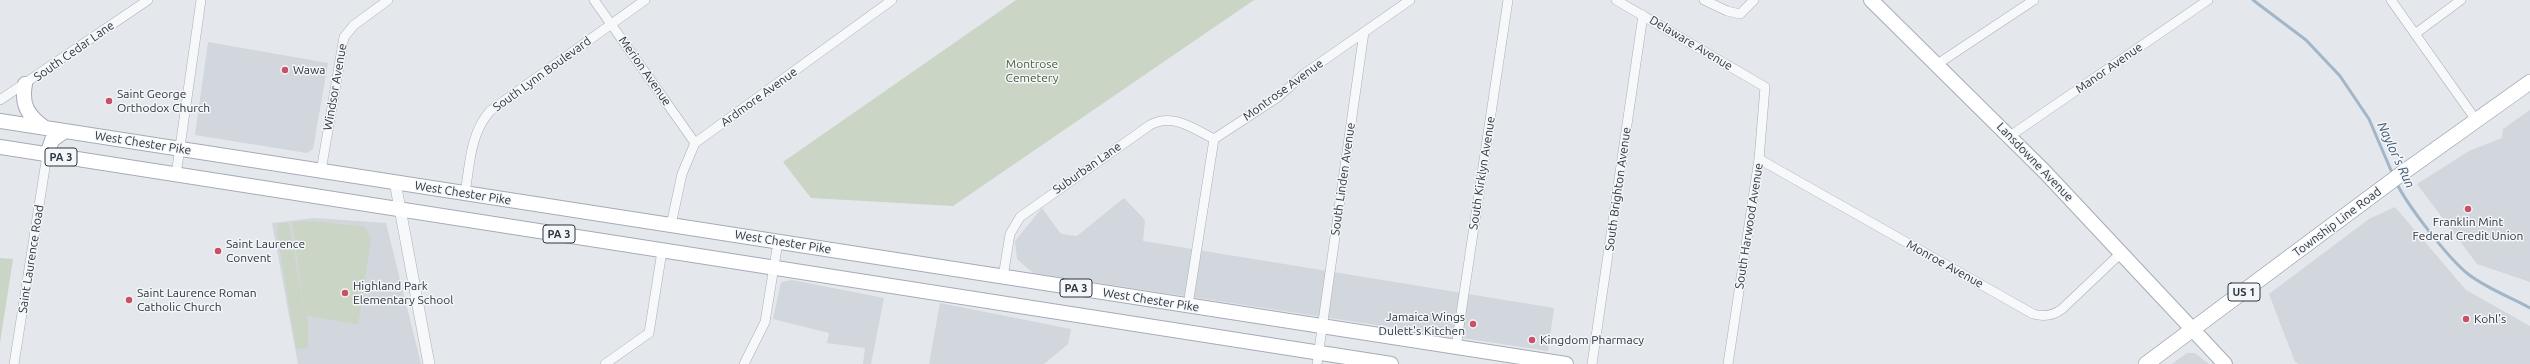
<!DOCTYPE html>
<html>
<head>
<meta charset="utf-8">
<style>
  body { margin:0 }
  canvas { display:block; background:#e4e7eb }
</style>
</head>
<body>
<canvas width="2530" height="364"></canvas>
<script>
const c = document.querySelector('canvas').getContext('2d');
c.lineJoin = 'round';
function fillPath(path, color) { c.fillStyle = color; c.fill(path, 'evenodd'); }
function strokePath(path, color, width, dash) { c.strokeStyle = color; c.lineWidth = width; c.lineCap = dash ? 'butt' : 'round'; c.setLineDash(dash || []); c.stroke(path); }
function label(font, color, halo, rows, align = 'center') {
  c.font = font + ' Ubuntu,sans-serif'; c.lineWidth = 3; c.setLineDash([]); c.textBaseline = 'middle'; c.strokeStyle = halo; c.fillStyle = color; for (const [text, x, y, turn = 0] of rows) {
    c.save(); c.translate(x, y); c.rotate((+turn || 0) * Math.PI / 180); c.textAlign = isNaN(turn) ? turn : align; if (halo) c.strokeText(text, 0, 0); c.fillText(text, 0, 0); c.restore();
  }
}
const built = new Path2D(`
  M208,42L328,63L313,149L307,153L195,135Z
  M2530,110V282L2477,264L2417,184L2469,151L2502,138L2503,129Z
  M1124,198L1145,220L1143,241L1554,308L1548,351L1033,273L1017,259L1015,241L1042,208L1061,234L1077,236Z
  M2395,207L2466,290L2530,326V364H2299L2295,362L2269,294L2369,219Z
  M314,218L386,223L421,364H298L272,223Z
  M792,280L884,298L871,364H863L865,348L827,343L829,333L773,319L781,282Z
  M940,303L1071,329L1068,344L1044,364H929Z
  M2187,353H2195L2209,364H2172Z`);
const green = new Path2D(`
  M1016,0H1254L953,206L811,198L783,162Z
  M312,221L365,227L371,239L358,325L305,315L292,222Z
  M279,223H289L305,315L308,318V348L296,349L277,231Z
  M0,258L13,259L0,343Z`);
const stream = new Path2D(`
  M2253,0L2306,40L2340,76L2369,119L2393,175
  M2396,182C2407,205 2448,258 2468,274C2486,288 2510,297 2530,308`);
const minor = new Path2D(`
  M594,0L695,143
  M1616,0L1765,87L1759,159L1728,364
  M1704,0L1727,11L1740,14L1754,0
  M2391,0L2476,120
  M2415,34L2461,0
  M1936,65L2034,0
  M0,100L148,0
  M2010,136L2208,0
  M1759,159L2033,314C2044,317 2053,316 2062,309L2121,253
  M321,171L344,37L354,25L388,0
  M176,175L201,0
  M465,193C470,164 470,134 490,111L645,0
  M671,225L682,174L695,143L892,0
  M1003,277L1010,234L1020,217L1150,125C1173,113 1193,128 1214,139
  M1188,305L1214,139L1278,97L1304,74L1410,0
  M1456,347L1508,0
  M14,364L47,155
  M605,364L649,333L662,251
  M744,364L765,322L778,242
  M1317,364L1364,32
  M1592,364L1643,15`);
const tertiary = new Path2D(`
  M395,182L429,364`);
const primary = new Path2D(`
  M1871,0L2044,171L2225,364
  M25,84C21,105 28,116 45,128
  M0,121L1566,364
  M0,147L1391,364
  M47,155L52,140L65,131`);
const trunk = new Path2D(`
  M2146,364L2401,174L2530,82`);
const markers = [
  [285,70,4,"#c95067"],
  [109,101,4,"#c95067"],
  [2468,209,4,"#c95067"],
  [218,251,4,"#c95067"],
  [345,293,4,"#c95067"],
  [129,300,4,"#c95067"],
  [2466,319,4,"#c95067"],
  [1473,324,4,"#c95067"],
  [1532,340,4,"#c95067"]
];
const shields = [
  [61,157,32],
  [559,234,32],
  [1076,288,32],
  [2244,292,32]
];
const shieldNames = [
  ["PA 3",61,157],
  ["PA 3",559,234],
  ["PA 3",1076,288],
  ["US 1",2244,292]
];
const streetNames = [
  ["Delaware Avenue",1691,43,31],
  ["South Cedar Lane",74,51,-35],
  ["Manor Avenue",2109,68,-35],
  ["Merion Avenue",645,71,55],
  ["South Lynn Boulevard",542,74,-36],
  ["Windsor Avenue",335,87,-80],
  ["Montrose Avenue",1283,90,-36],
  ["Ardmore Avenue",759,97,-36],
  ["West Chester Pike",143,143,9],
  ["Lansdowne Avenue",2035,162,46],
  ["Suburban Lane",1087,168,-35],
  ["South Kirklyn Avenue",1482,173,-81],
  ["South Linden Avenue",1343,179,-82],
  ["South Brighton Avenue",1618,189,-82],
  ["West Chester Pike",463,193,9],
  ["Township Line Road",2337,222,-37],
  ["South Harwood Avenue",1749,226,-81],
  ["West Chester Pike",783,242,9],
  ["Saint Laurence Road",31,259,-81],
  ["Monroe Avenue",1945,264,29],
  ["West Chester Pike",1151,300,9]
];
const parkNames = [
  ["Montrose",1032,64],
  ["Cemetery",1032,78]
];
const poiNames = [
  ["Wawa",293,70],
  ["Saint George",117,94],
  ["Orthodox Church",117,108],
  ["Franklin Mint",2468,222,"center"],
  ["Federal Credit Union",2468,236,"center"],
  ["Saint Laurence",226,244],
  ["Convent",226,258],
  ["Highland Park",353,286],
  ["Elementary School",353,300],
  ["Saint Laurence Roman",137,293],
  ["Catholic Church",137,307],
  ["Jamaica Wings",1465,317,"right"],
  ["Dulett's Kitchen",1465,331,"right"],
  ["Kohl's",2474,319],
  ["Kingdom Pharmacy",1540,340]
];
const waterNames = [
  ["Naylor's Run",2396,155,65]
];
fillPath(built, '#d2d6dd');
fillPath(green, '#cad5c5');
strokePath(stream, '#a1b6c9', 3);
strokePath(minor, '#a9aeb5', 10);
strokePath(tertiary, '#a9aeb5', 12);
strokePath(primary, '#a4acb6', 16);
strokePath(trunk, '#8c95a1', 16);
strokePath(minor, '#f7f8f9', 9);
strokePath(tertiary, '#f7f8f9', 11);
strokePath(primary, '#fff', 14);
strokePath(trunk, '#fff', 15);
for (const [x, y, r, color] of markers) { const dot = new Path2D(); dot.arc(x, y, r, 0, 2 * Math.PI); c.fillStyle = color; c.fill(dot); strokePath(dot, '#f4f6f8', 1.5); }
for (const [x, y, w] of shields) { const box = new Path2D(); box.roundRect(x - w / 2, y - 9, w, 18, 3); c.fillStyle = '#f4f6f8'; c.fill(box); strokePath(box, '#2c3543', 1); }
label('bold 11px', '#2c3543', null, shieldNames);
label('12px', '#2c3543', '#f4f6f8', streetNames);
label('12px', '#425e3a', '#f4f6f8', parkNames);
label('12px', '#2c3543', '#f4f6f8', poiNames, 'left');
label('italic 13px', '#385675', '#f4f6f8', waterNames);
</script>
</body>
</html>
